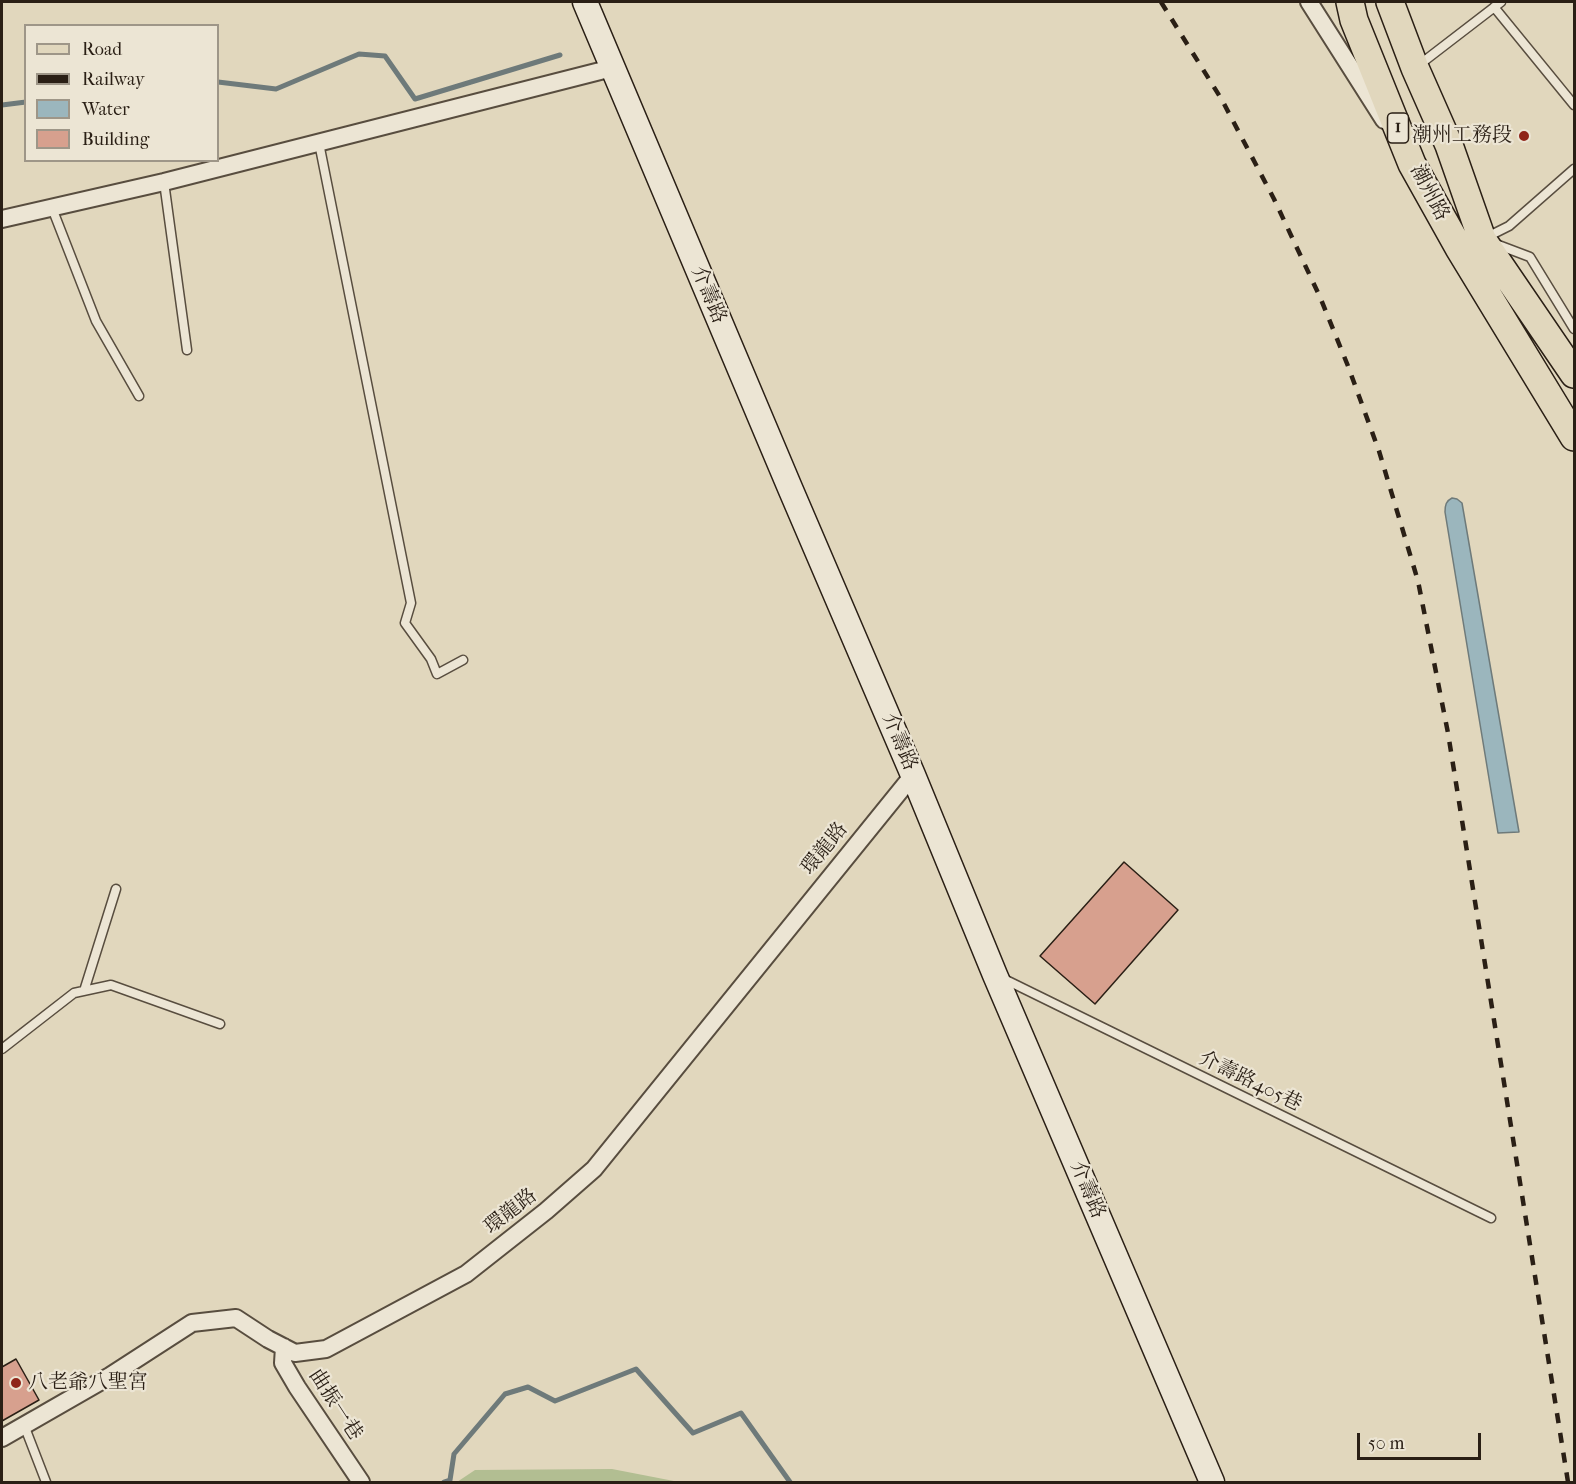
<!DOCTYPE html>
<html>
<head>
<meta charset="utf-8">
<style>
  body { margin:0 }
  #map { position:relative; width:1576px; height:1484px; overflow:hidden; background:#e1d7bd; font-family:"IM FELL French Canon",serif }
  canvas { display:block }
  .frame { position:absolute; inset:0; border:3px solid #2a1f15; pointer-events:none }
  .legend { position:absolute; left:24px; top:24px; width:195px; height:138px; box-sizing:border-box; background:#ece5d4; border:2px solid #9e9688; margin:0; padding:8px 10px; list-style:none; font-size:18px; color:#2a1f15 }
  .legend li { display:flex; align-items:center; gap:12px; height:30px }
  .legend b { width:30px; border:2px solid #9e9688 }
  .scale { position:absolute; left:1357px; top:1433px; width:124px; height:27px; box-sizing:border-box; border:3px solid #2a1f15; border-top:0; padding-left:8px; font-size:18px; line-height:21px; white-space:nowrap; color:#2a1f15; -webkit-text-stroke:4px #ece5d4; paint-order:stroke }
</style>
</head>
<body>
<div id="map">
<canvas width="1576" height="1484"></canvas>
<div class="frame"></div>
<ul class="legend">
<li><b style="height:8px;background:#e1d7bd"></b>Road</li>
<li><b style="height:8px;background:#2a1f15"></b>Railway</li>
<li><b style="height:16px;background:#9bb6bd"></b>Water</li>
<li><b style="height:16px;background:#d7a08e"></b>Building</li>
</ul>
<div class="scale">50 m</div>
</div>
<script>
const c = document.querySelector('canvas').getContext('2d');
c.lineJoin = 'round';
function fillPath(path, color) { c.fillStyle = color; c.fill(path, 'evenodd'); }
function strokePath(path, color, width, dash) { c.strokeStyle = color; c.lineWidth = width; c.lineCap = dash ? 'butt' : 'round'; c.setLineDash(dash || []); c.stroke(path); }
function label(font, color, halo, rows, align = 'center') {
  c.font = font + ' "IM FELL French Canon","Noto Serif TC",serif'; c.lineWidth = 4.5; c.setLineDash([]); c.textBaseline = 'middle'; c.strokeStyle = halo; c.fillStyle = color; for (const [text, x, y, turn = 0] of rows) {
    c.save(); c.translate(x, y); c.rotate((+turn || 0) * Math.PI / 180); c.textAlign = isNaN(turn) ? turn : align; if (halo) c.strokeText(text, 0, 0); c.fillText(text, 0, 0); c.restore();
  }
}
const green = new Path2D(`
  M612,1469L679,1482H457L475,1470Z`);
const water = new Path2D(`
  M1452,498L1457,499L1462,503L1519,832L1498,833L1445,512C1445,505 1446,501 1452,498Z`);
const stream = new Path2D(`
  M218,82L276,89L359,54L385,56L415,99L560,55
  M2,105L26,102
  M444,1482L450,1480L454,1454L505,1394L528,1387L555,1401L636,1369L693,1433L741,1413L790,1482`);
const building = new Path2D(`
  M1124,862L1178,910L1095,1004L1040,956Z
  M16,1359L39,1400L2,1421V1367Z`);
const lane = new Path2D(`
  M1494,7L1574,105
  M1419,65L1501,2
  M319,143L411,603L405,623L431,659L437,674L463,660
  M164,182L187,350
  M52,208L96,321L139,396
  M1485,238L1509,226L1574,169
  M1493,243L1530,257L1574,329
  M1004,979L1491,1218
  M84,991L116,889
  M2,1049L74,993L111,985L220,1024
  M24,1425L46,1482`);
const street = new Path2D(`
  M1309,2L1384,120
  M2,219L164,182L612,68
  M284,1347L283,1363L297,1387L361,1482
  M2,1438L110,1376L192,1323L236,1318L268,1339L295,1353L326,1349L466,1274L546,1211L594,1169L913,775`);
const secondary = new Path2D(`
  M585,2L790,488L913,775L995,975L1212,1482`);
const primary = new Path2D(`
  M1350,2L1354,20L1412,164L1459,248L1574,437
  M1390,2L1415,68L1449,145L1482,239L1574,374`);
const rail = new Path2D(`
  M1161,2L1222,100L1274,199L1320,297L1348,366L1379,451L1418,581L1448,733L1568,1482`);
const markers = [
  [1524,136,6,"#8f2418"],
  [16,1383,6,"#8f2418"]
];
const shields = [
  [1398,128,21]
];
const shieldNames = [
  ["1",1398,128]
];
const poiNames = [
  ["潮州工務段",1512,136],
  ["八老爺八聖宮",28,1383,"left"]
];
const streetNames = [
  ["潮州路",1429,193,62],
  ["介壽路",708,295,67],
  ["介壽路",899,742,67],
  ["環龍路",825,849,-51],
  ["介壽路405巷",1250,1082,26],
  ["介壽路",1087,1190,67],
  ["環龍路",511,1212,-38],
  ["曲振一巷",335,1405,57]
];
fillPath(green, '#b2be92');
fillPath(water, '#9bb6bd');
strokePath(water, '#6e7a7a', 1.5);
strokePath(stream, '#6e7a7a', 5);
fillPath(building, '#d7a08e');
strokePath(building, '#2a1f15', 1.5);
strokePath(lane, '#584d3f', 11);
strokePath(street, '#584d3f', 20);
strokePath(secondary, '#2a1f15', 27);
strokePath(primary, '#2a1f15', 30);
strokePath(lane, '#ece5d4', 8);
strokePath(street, '#ece5d4', 16);
strokePath(secondary, '#ece5d4', 24);
strokePath(primary, '#e1d7bd', 27);
strokePath(rail, '#2a1f15', 4.5, [10, 10]);
for (const [x, y, r, color] of markers) { const dot = new Path2D(); dot.arc(x, y, r, 0, 2 * Math.PI); c.fillStyle = color; c.fill(dot); strokePath(dot, '#ece5d4', 2); }
for (const [x, y, w] of shields) { const box = new Path2D(); box.roundRect(x - w / 2, y - 15, w, 30, 4.5); c.fillStyle = '#ece5d4'; c.fill(box); strokePath(box, '#2a1f15', 1.5); }
label('bold 18px', '#2a1f15', null, shieldNames);
label('20px', '#2a1f15', '#ece5d4', poiNames, 'right');
label('20px', '#2a1f15', '#ece5d4', streetNames);
</script>
</body>
</html>
